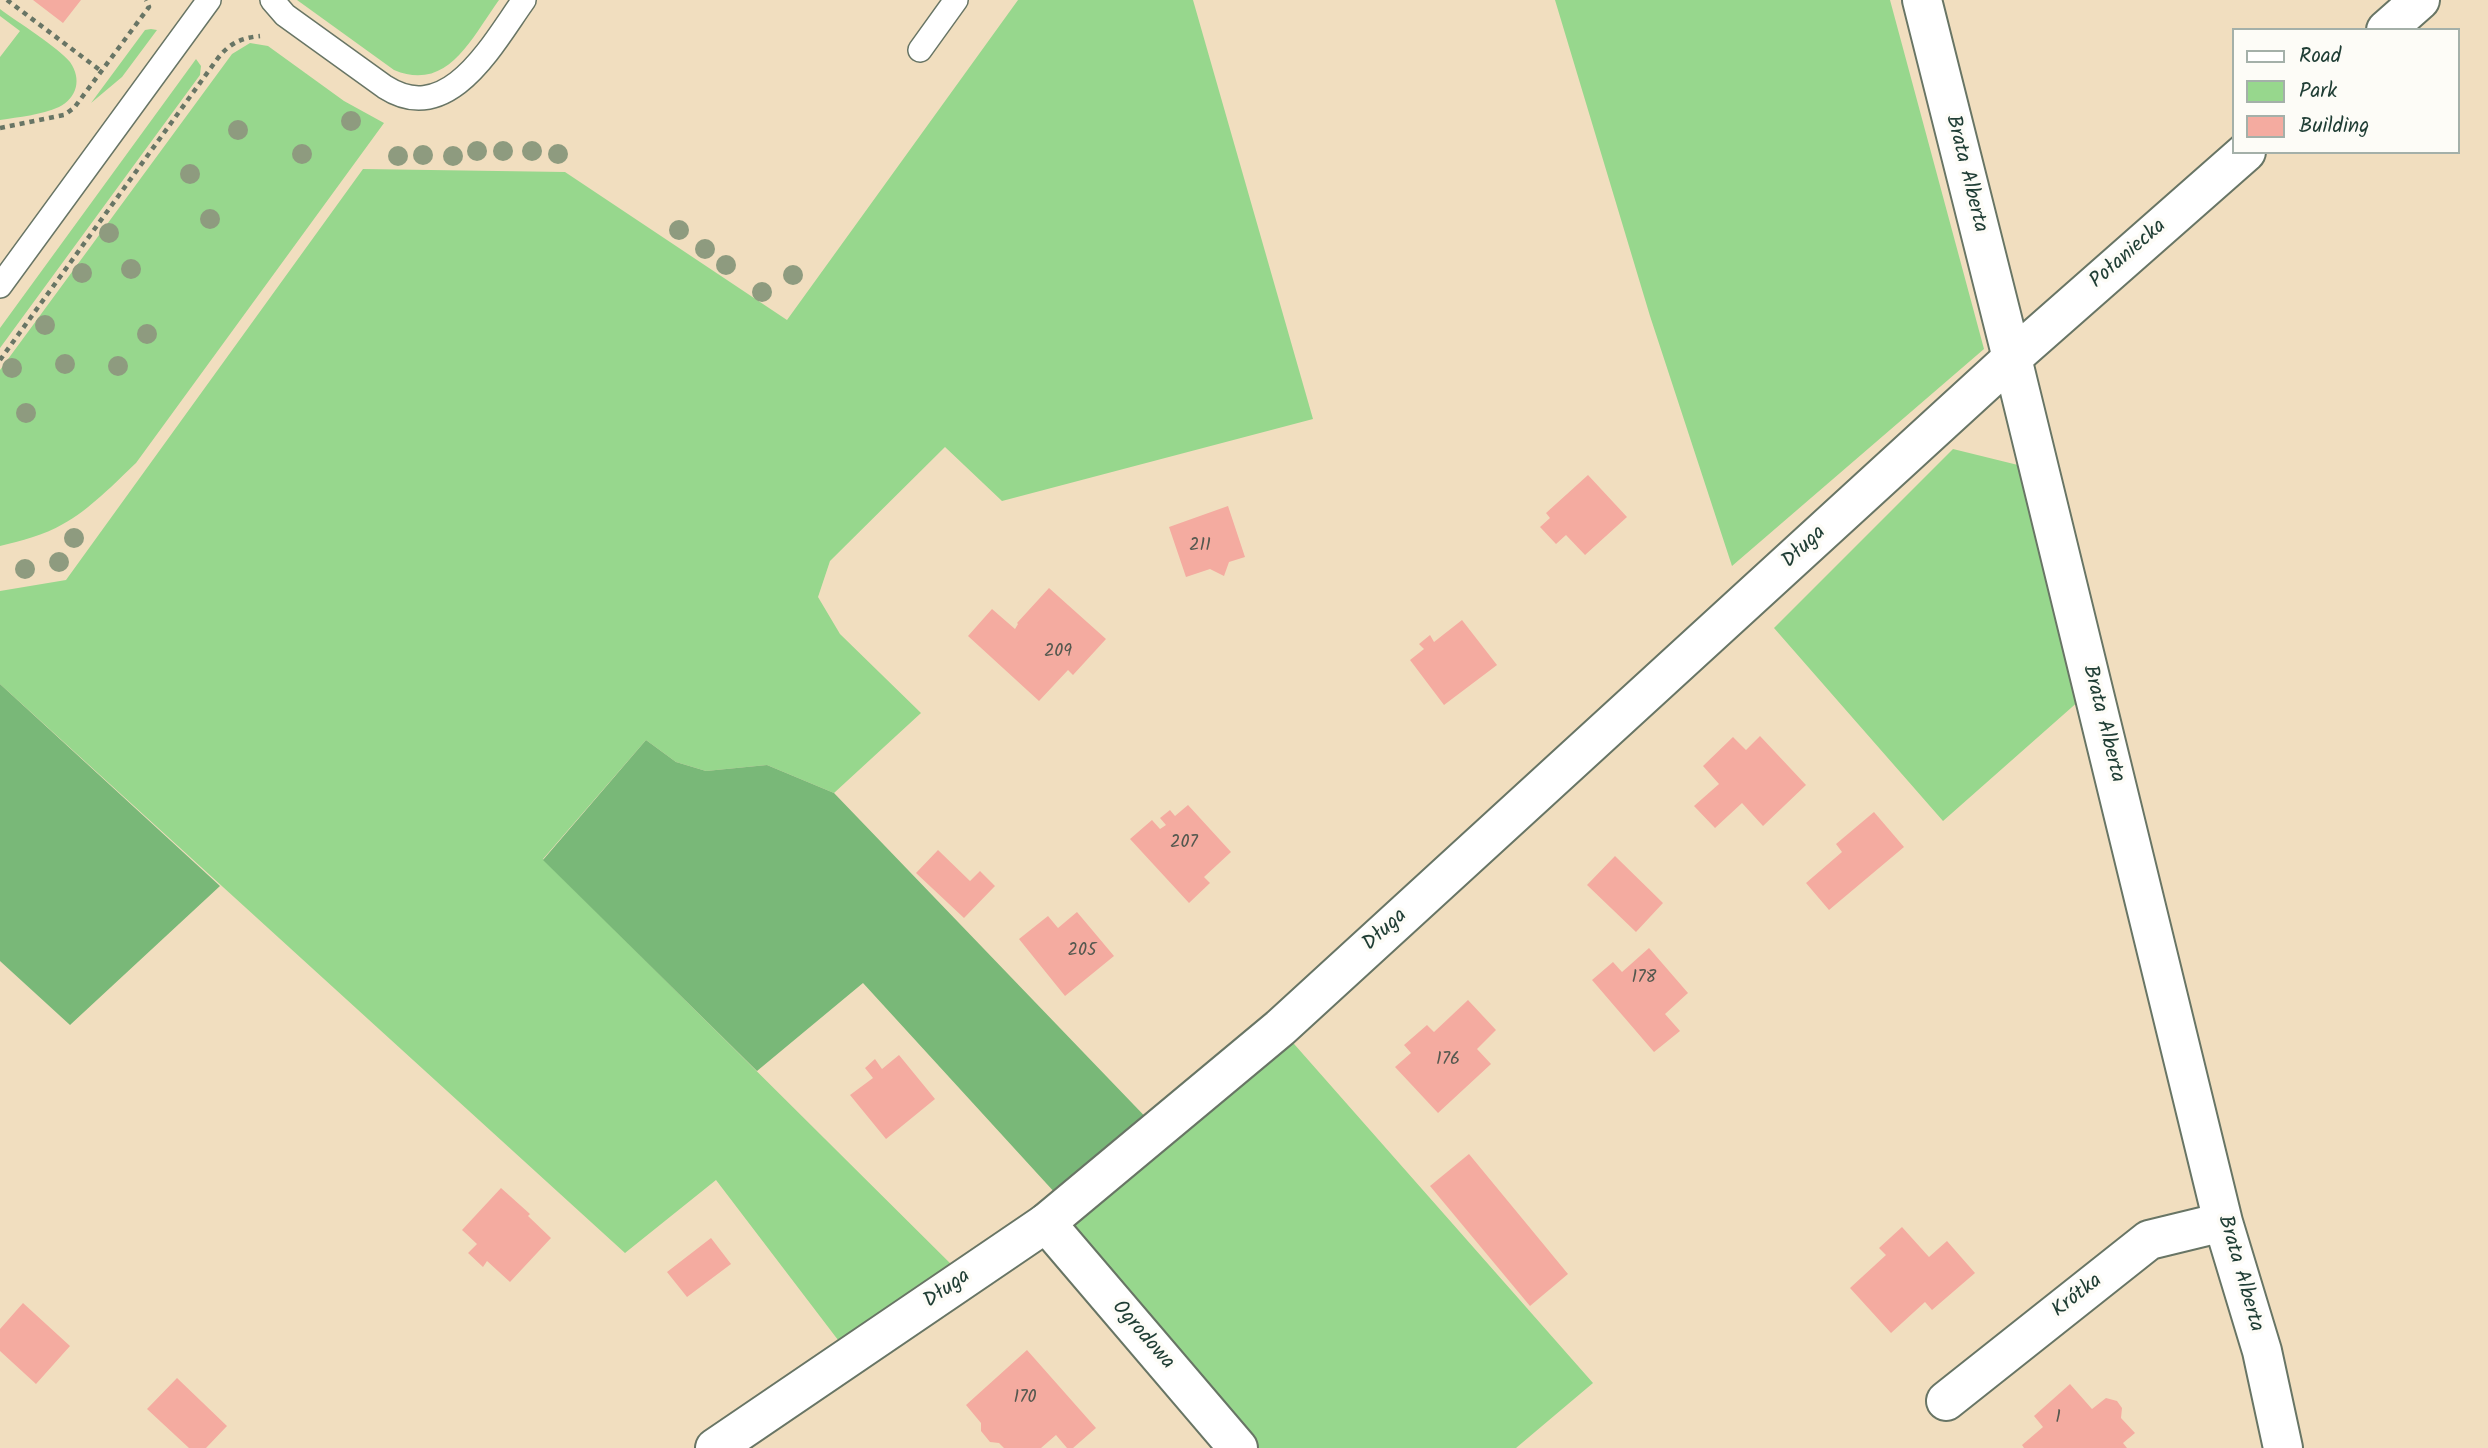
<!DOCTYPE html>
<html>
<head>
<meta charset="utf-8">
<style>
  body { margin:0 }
  #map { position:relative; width:2488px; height:1448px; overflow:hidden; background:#f1debf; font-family:Kalam,sans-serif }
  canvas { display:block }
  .legend { position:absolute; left:2232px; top:28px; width:228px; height:126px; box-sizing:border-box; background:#fdfcf7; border:2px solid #a4b0a9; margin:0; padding:9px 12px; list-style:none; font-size:21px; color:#1f3d34 }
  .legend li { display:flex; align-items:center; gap:14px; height:35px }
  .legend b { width:35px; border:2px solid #a4b0a9 }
</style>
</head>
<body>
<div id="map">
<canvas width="2488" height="1448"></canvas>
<ul class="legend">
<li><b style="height:9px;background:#fff"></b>Road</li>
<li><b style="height:19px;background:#97d78d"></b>Park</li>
<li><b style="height:19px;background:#f4aba0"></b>Building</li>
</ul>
</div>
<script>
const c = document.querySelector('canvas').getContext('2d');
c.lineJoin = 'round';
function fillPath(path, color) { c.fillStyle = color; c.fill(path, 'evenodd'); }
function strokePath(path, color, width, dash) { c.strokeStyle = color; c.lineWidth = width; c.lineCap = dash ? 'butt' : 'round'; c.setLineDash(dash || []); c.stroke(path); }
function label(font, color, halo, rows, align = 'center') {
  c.font = font + ' Kalam,sans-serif'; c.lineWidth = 7; c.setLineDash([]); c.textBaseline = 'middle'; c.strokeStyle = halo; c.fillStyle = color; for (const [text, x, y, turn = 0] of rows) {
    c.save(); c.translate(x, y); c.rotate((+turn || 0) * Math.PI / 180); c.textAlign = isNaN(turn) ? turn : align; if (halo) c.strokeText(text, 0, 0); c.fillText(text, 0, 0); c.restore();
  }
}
const green = new Path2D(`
  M297,0H499C472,37 448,93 394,70Z
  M1018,0H1193L1313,419L1002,501L945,447L830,561L818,597L840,634L921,713L834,793L767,765L706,771L676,762L646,740L543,859L965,1278L851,1357L716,1180L625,1253L0,684V591L66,580L363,169L565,172L787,320Z
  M1555,0H1890L1984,349L1732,566L1650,316Z
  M0,9C16,21 59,48 70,62C82,79 77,98 59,107C41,115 19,117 0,120V57L20,31L0,16Z
  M151,29L157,30L122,77L91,103L145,30Z
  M250,43L268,46L344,101L384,123L136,463C115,483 89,510 63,524C44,535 21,541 0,546V370L232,54Z
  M196,59L201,66L200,75L0,348V328Z
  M1953,449L2022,466L2080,700L1943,821L1774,628Z
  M1280,1028L1593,1383L1516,1448H1238L1046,1224Z`);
const forest = new Path2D(`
  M0,684L220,886L70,1025L0,961Z
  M646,740L676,762L706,771L767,765L834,793L1158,1130L1067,1206L863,983L757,1071L543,860Z`);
const building = new Path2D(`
  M33,0H81L63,23Z
  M1588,475L1627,517L1585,555L1566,535L1556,544L1540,527L1550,518L1546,513Z
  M1228,506L1245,557L1229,562L1224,576L1210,569L1186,577L1169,527Z
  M1049,588L1106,639L1073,675L1068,670L1039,701L968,636L992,609L1015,629L1018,624L1017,623Z
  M1462,620L1497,665L1444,705L1410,660L1424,649L1419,644L1430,635L1434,642Z
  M1760,736L1806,785L1763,826L1742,803L1715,828L1694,806L1719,784L1703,766L1733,737L1746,750Z
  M1188,805L1231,852L1204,877L1210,883L1189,903L1130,839L1152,820L1160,829L1166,825L1160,818L1170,810L1175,816Z
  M1874,812L1904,847L1829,910L1806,883L1842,852L1836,844Z
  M938,850L970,881L980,871L995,886L964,918L916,873Z
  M1615,856L1663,903L1636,932L1587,885Z
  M1077,912L1114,956L1065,996L1019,939L1048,916L1058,928Z
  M1649,948L1688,993L1665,1014L1680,1031L1654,1052L1592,980L1613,962L1622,972Z
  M1468,1000L1496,1030L1477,1049L1491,1064L1438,1113L1395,1067L1411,1053L1404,1045L1427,1025L1434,1032Z
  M899,1055L935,1099L886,1139L850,1095L873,1078L865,1068L875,1059L882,1069Z
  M1469,1154L1568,1274L1530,1306L1430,1186Z
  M501,1188L530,1214L528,1216L551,1238L510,1282L487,1261L483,1267L468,1253L477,1244L462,1230Z
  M1902,1227L1929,1257L1947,1241L1975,1273L1932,1310L1925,1302L1891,1333L1850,1288L1886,1255L1879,1248Z
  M711,1238L731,1264L687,1297L667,1272Z
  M23,1303L70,1346L36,1384L0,1351V1329Z
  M1027,1350L1096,1428L1073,1448H1067L1056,1435L1041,1448H1004L999,1443L990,1442L981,1431V1423L966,1405Z
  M177,1378L227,1426L206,1448H189L147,1409Z
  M2070,1384L2092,1409L2106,1398L2117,1401L2122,1408L2121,1418L2135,1433L2123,1443L2127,1448H2024L2022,1445L2043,1427L2034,1416Z`);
const path = new Path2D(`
  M7,0L101,71
  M0,128L64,115L74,108L149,7L146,0
  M0,360L218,58C230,43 241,38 260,36`);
const lane = new Path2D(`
  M272,0L285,15L385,87C449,128 493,43 524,0
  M920,50L956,0
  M0,286L209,0`);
const street = new Path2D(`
  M1922,0L2012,358L2223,1222L2262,1351L2283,1448
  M1046,1223L1238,1448
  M1946,1401L2149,1240L2223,1222`);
const secondary = new Path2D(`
  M2386,30L2420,0
  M715,1448L1046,1223L1280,1028L2012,358L2246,152`);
const trees = [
  [351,121],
  [238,130],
  [477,151],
  [503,151],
  [532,151],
  [302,154],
  [558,154],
  [423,155],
  [398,156],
  [453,156],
  [190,174],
  [210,219],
  [679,230],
  [109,233],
  [705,249],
  [726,265],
  [131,269],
  [82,273],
  [793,275],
  [762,292],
  [45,325],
  [147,334],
  [65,364],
  [118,366],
  [12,368],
  [26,413],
  [74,538],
  [59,562],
  [25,569]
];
const numberNames = [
  ["211",1200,547],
  ["209",1058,653],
  ["207",1184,844],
  ["205",1082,952],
  ["178",1644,979],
  ["176",1448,1061],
  ["170",1025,1399],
  ["1",2058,1419]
];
const streetNames = [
  ["Brata Alberta",1965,174,76],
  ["Połaniecka",2129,255,-41],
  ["Długa",1805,548,-43],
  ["Brata Alberta",2102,724,76],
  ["Długa",1386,931,-42],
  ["Brata Alberta",2239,1274,74],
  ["Długa",948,1290,-35],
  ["Krótka",2078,1297,-38],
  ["Ogrodowa",1142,1336,49]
];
fillPath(green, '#97d78d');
fillPath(forest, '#79b878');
fillPath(building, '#f4aba0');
strokePath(lane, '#687565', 26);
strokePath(street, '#687565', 42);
strokePath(secondary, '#687565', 42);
strokePath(path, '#687565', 4.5, [5, 5]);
strokePath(lane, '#fff', 23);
strokePath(street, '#fff', 38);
strokePath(secondary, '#fff', 38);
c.fillStyle = '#8e9b7f';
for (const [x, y] of trees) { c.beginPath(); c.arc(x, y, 10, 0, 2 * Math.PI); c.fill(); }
label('18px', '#54584f', null, numberNames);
label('21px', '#1f3d34', '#fdfcf7', streetNames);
</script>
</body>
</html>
